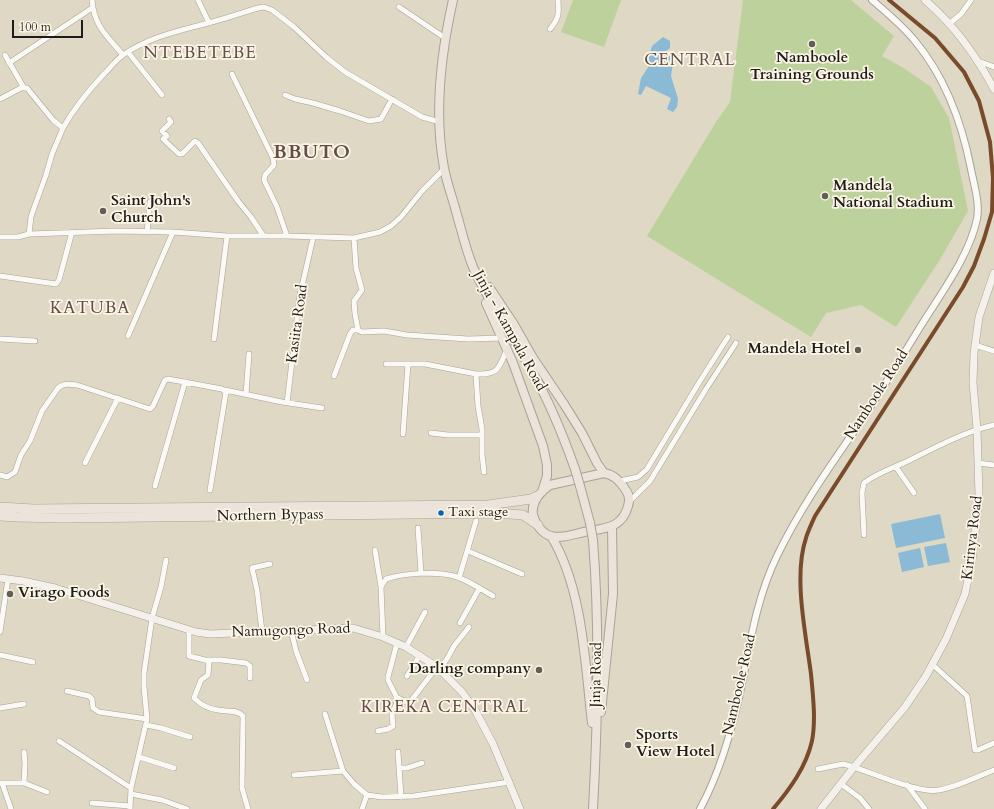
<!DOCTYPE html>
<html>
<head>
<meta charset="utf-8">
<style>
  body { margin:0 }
  #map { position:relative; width:994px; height:809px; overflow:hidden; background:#ded8c4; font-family:Cardo,serif }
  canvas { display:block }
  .scale { position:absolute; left:12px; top:20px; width:71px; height:18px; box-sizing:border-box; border:2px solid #1c1c1c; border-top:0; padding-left:5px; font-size:12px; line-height:14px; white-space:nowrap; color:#1c1c1c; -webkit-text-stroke:3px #fcf5e5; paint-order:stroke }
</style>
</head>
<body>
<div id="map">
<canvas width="994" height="809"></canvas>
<div class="scale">100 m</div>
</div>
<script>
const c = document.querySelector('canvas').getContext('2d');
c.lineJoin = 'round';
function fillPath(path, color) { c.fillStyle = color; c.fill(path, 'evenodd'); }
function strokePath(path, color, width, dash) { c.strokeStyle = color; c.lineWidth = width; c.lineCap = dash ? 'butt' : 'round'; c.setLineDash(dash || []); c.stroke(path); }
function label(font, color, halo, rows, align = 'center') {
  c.font = font + ' Cardo,serif'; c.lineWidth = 3.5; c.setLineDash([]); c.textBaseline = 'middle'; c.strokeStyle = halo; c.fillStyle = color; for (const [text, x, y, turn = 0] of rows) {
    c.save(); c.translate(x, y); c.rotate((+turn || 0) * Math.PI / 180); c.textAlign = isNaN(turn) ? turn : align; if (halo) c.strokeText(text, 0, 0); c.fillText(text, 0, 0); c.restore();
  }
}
const green = new Path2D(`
  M573,0H621L604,47L561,32Z
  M743,0H851L894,36L882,56L902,67L931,87L949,118L968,211L939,261L896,327L861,305L826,313L811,337L647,236L716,122L730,102Z`);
const water = new Path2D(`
  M663,37L670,41V48L666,51L669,56H674L671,76L678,99L677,107L673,112L667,109L671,98L646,86L641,95L638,94L641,78L649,66V55L652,46Z
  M940,514L945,538L896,548L891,524Z
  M946,543L950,562L928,566L924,547Z
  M920,548L924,567L902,572L898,553Z`);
const minor = new Path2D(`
  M92,0C94,26 107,36 123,55
  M198,0L209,23
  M399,7L445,38
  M949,24L961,14L971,0
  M550,29C559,18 559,14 558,0
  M128,52L162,95
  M5,55L24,88
  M978,61L994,67
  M9,63L92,8
  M232,74L273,158L274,165L265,175L264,180L277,207L287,236
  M285,95L295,99L313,103L340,111L369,121L381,119L392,99
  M0,99L21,88H27L53,120L63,128C74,108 88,91 104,74C110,68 116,60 123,55C149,37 178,31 208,23C225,19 241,13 258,8L264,7L272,10L294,27L326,57L345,72L422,117L440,122
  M169,119L171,122L162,131L167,136L163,139L179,154H182L195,141L198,143L238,201L251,217L263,235
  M63,128L52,154L46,175L34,208L31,217L29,234L116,231L173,232L227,236H287L354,238L380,232L391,226L401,217L422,191L444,169
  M147,232L150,202
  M0,237H18L29,234
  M354,238L356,268L362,290L354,301L355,314L358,330L362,332L384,331L407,335L468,339L503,338
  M0,276L56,284L59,280L72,232
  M128,336L173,232
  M0,339L35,341
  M214,339L227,236
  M975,345L994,351
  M386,364H425L476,374
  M334,376L350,334L353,330H358
  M225,390L282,402L322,408
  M246,394L249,354
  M287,403L300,295L313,238
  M431,433L448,435H482
  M403,434L408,364
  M85,463L118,398
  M978,463L994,465
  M896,467L914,493
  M484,472L482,454V429L478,406L476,374C499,375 499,368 507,349
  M0,475L7,477L15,472L21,455L30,441L42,411L58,388C64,383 70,384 77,385L150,409L153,406L165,380L168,379L222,389L226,392L210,490
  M620,481L638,477L647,469L700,381L728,337
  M155,486L185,382
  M629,502L650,481L706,389L736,343
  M418,528L421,573
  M864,535L862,493L864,483C877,473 893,468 908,461C936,447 964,432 994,425
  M375,550L381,587
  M468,551L522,574
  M459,578L476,521
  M460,623L479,589
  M291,630L296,651L307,680
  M189,631V656L209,661L208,675L201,680L194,698C200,704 209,709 218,710C226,712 237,709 243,716L242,788L248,809
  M262,631L257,590L252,568L270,564
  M0,632L8,579
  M383,637L381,587L386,579C405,573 436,571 454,576C466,579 482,590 493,596
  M406,647L425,612
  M0,655L33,662
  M208,660H221L246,663L250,666V678
  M933,665L967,696L975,750H978L994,743
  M439,669L447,659L454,646L469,627
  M407,676L420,655
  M67,691L89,696L92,699L93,708L99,712L147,719
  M396,697L407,702H410L437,667
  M0,708L24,704
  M325,714L343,771
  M146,725L161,728L190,737
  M378,731L388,729L393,726L392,714L398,700L388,680V677L397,643
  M59,741L131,788
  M398,752L401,797
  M139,757L174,768
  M399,768H407L422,763
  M818,769L843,764L847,765C869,771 917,794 939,790C957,787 976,777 994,770
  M294,775L343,771L354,784L367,795L382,797L414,796L510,782
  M0,783H2L11,809
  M2,783H24L47,792
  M24,783L25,763L24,752
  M841,784L860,798L869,809
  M907,785L925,809
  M131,794L162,800L187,809
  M92,803L130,806
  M130,809L131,788L147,719L144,687V673L152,618L161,587L166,560
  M362,809L367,795`);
const tertiary = new Path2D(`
  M700,809C722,769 734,723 743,679C751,637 758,595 777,556C801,506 833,462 864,417C884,386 903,355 922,324C942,292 969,256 977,219C980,203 974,185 971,169C962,123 945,77 915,41C903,26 886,12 872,0`);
const secondary = new Path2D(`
  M925,0C954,25 976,55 994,89
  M0,578L23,581L55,588L196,632L210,634L353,628L383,637L406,647L437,667L462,692L475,710L493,744L520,809
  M821,809L854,767L905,707L926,676L946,639L965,594L972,560L979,496L977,429L973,383L974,353L979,317L994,273`);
const trunk = new Path2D(`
  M453,0C441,53 434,114 444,168C447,184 453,199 457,215C462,232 466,250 473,267C489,303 512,335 531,369C549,401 563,435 575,469
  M489,287L513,323L533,358L564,404L582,433L597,463L604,473
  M486,303L513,363L543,446L547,465V476L542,492
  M604,473C614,475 619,480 625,489C629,494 630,500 628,506C622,529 604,528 584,532C574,534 561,539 551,536C542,534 535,523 533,515C531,502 540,492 550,485Z
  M580,486L590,523
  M551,536C583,588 585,664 592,723
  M593,540C600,630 598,719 593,809
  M601,712L613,594L612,526`);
const motorway = new Path2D(`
  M0,507L33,509L488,505L531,499L537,496
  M0,516L16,517L63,518L497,513L523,515L538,525`);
const trunkBridge = new Path2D(`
  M575,469L580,486
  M590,523L593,540`);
const rail1 = new Path2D(`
  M773,809C790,789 806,767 812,741C816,720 813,696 811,674C806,635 793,576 806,538C808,531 812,523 815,516L963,287L974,266L984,239L992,212L993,178L990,142L979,101L964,72L935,38L889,0`);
const markers = [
  [812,44,4,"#605e57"],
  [825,196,4,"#605e57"],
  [103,211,4,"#605e57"],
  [858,350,4,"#605e57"],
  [441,513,3.5,"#0065bd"],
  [10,594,4,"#605e57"],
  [539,670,4,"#605e57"],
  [628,745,4,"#605e57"]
];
const busNames = [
  ["Taxi stage",448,513]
];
const poiNames = [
  ["Namboole",812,59,"center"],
  ["Training Grounds",812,76,"center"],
  ["Mandela",833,187],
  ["National Stadium",833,204],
  ["Saint John's",111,202],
  ["Church",111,219],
  ["Mandela Hotel",850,350,"right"],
  ["Virago Foods",18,594],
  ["Darling company",531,670,"right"],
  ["Sports",636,736],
  ["View Hotel",636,753]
];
const streetNames = [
  ["Kasiita Road",298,324,-82],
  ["Jinja - Kampala Road",509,331,61],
  ["Namboole Road",877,395,-57],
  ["Northern Bypass",270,516,-1],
  ["Kirinya Road",973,538,-83],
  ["Namugongo Road",291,631,-2],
  ["Jinja Road",597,675,-89],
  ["Namboole Road",740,685,-77]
];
const quarterNames = [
  ["NTEBETEBE",200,54],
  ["CENTRAL",690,61],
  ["KATUBA",90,309],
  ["KIREKA CENTRAL",445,708]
];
const districtNames = [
  ["BBUTO",312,154]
];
fillPath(green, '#bcd19b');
fillPath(water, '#8abad6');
strokePath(minor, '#a7a397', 6);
strokePath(tertiary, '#a7a397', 8);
strokePath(secondary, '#a7a397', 8);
strokePath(trunk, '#a7a397', 10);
strokePath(motorway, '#a7a397', 10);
strokePath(minor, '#faf9f6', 5);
strokePath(tertiary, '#faf9f6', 6);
strokePath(secondary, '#f4f1ec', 7);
strokePath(trunk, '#ece4db', 8);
strokePath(motorway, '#ece4db', 9);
strokePath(trunkBridge, '#a7a397', 10, []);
strokePath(trunkBridge, '#ece4db', 8);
strokePath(rail1, '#7a4b2a', 4);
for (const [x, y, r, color] of markers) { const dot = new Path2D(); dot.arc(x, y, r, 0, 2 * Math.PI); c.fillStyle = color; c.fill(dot); strokePath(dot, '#fcf5e5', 1.5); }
label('14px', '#1c1c1c', '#fcf5e5', busNames, 'left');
label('bold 15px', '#1c1c1c', '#fcf5e5', poiNames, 'left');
label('15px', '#1c1c1c', '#fcf5e5', streetNames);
c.letterSpacing = '1px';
label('17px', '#634c49', '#fcf5e5', quarterNames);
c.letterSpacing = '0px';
c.letterSpacing = '1px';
label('bold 19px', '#634c49', '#fcf5e5', districtNames);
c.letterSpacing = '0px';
</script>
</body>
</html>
